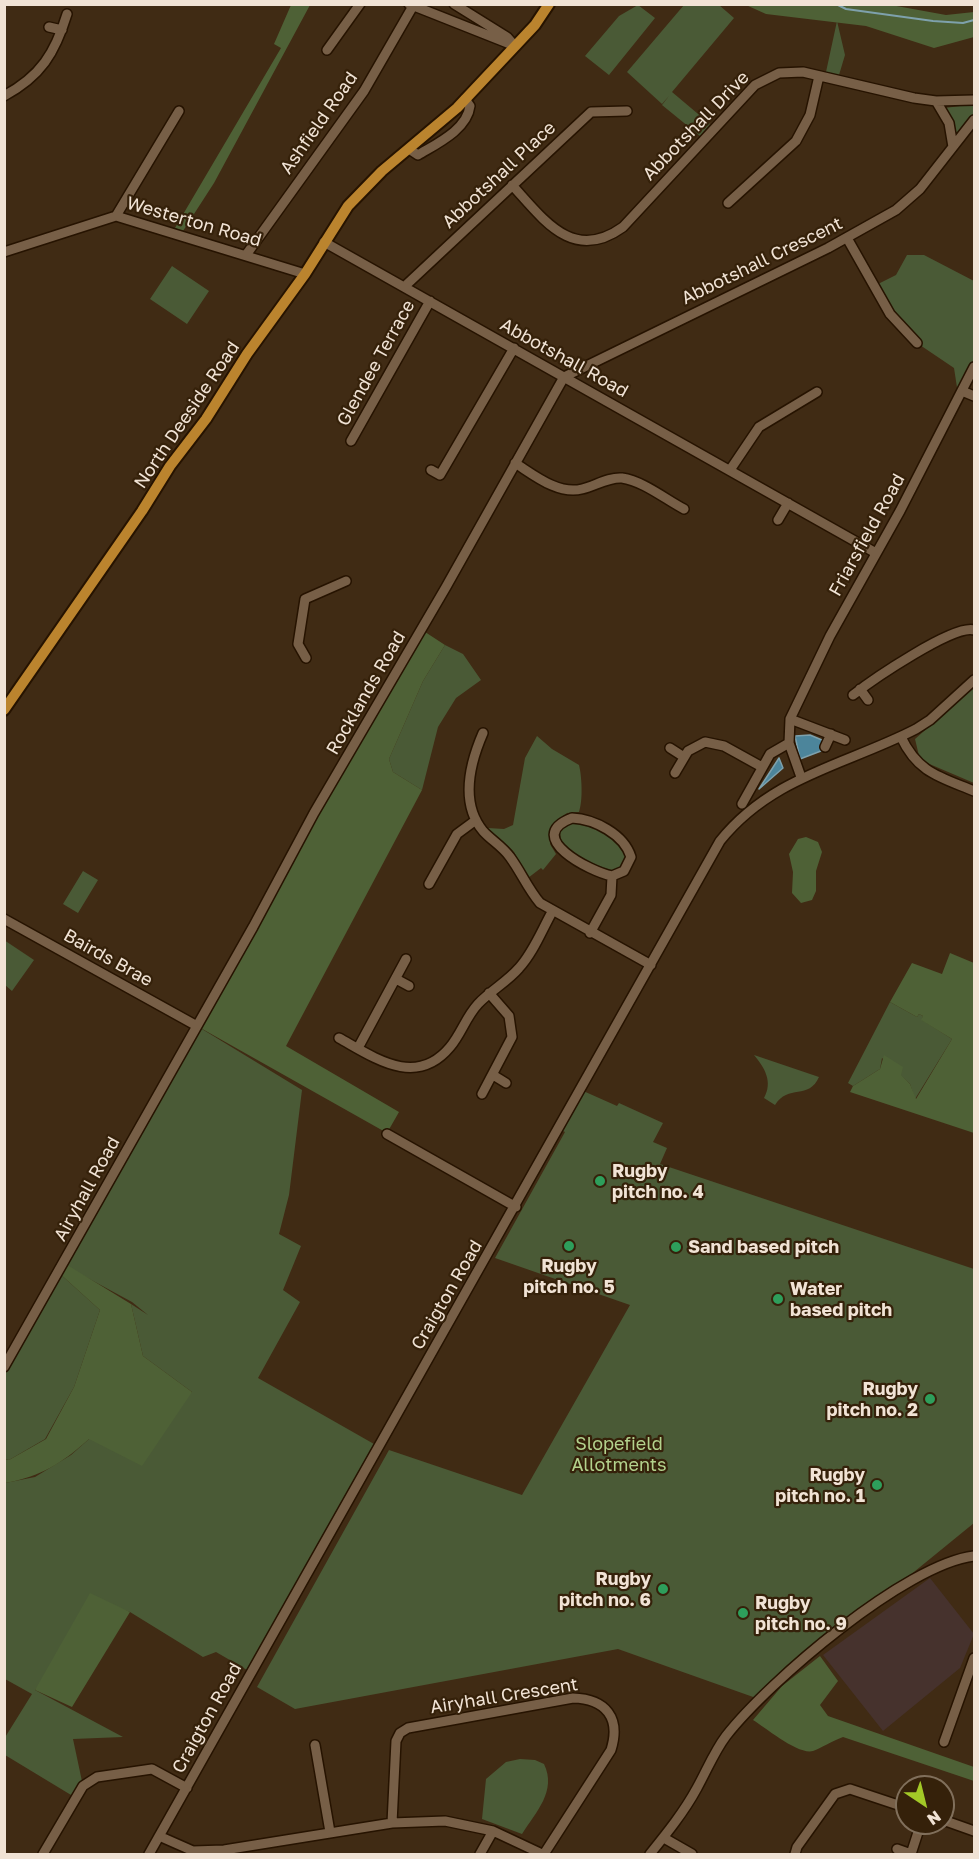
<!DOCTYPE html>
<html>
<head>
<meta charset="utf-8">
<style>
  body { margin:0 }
  #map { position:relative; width:979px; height:1859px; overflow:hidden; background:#402b14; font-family:"Golos Text",sans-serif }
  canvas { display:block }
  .frame { position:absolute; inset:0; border:6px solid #f1e3d5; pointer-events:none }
  .north { position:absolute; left:895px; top:1775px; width:60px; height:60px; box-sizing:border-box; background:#35210a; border:2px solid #806f5b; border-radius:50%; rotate:145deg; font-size:16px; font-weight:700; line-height:24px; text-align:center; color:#f1e3d5 }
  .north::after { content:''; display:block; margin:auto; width:21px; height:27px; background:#a3c927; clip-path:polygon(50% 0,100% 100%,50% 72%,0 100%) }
</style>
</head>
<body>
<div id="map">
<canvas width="979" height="1859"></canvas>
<div class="frame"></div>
<div class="north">N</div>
</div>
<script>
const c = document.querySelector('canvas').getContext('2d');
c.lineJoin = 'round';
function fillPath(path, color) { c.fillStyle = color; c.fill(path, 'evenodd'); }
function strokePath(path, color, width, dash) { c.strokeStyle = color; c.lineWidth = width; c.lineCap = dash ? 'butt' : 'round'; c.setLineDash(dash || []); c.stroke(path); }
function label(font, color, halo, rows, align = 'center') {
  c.font = font + ' "Golos Text",sans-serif'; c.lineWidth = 4.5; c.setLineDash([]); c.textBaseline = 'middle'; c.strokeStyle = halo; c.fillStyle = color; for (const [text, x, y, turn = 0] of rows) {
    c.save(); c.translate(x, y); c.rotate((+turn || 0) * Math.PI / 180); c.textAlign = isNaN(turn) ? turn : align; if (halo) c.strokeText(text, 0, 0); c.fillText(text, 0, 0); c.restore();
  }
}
const commercial = new Path2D(`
  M930,1578L974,1634L960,1668L883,1731L823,1655Z`);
const green = new Path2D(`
  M638,5L655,18L609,75L585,56L619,16Z
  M684,5H719L734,18L672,92L710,124L700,136L662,105L669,96L662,104L627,72Z
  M837,21L845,55L839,75L826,72Z
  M974,104V117L959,135L956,134L945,108Z
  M907,255H924L974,281V362L958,394L954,368L917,343L874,286L896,275Z
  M172,266L209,291L187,324L150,299Z
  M445,645L463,654L481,680L456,698L438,727L422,790L393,772L389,759L423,681Z
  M974,687V783L920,760L915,739Z
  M537,736L552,749L579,765C582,777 583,801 579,812L567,813L553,824L550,844L556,854L543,870L541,868L528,878L514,852L488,828L504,829L513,825L525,758Z
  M571,822C592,822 619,837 627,856L620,869C599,877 577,855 561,844L560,830Z
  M83,871L98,880L78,913L63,904Z
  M4,940L34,960L12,991L5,985Z
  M890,1002L917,1017L919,1014L923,1016L922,1020L952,1039L915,1099L910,1084L882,1058L880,1069L853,1086L848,1083Z
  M197,1026L302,1090L289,1195L279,1234L301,1246L283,1290L300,1302L258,1378L374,1444L247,1670L216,1652L203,1657L130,1612L113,1606L35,1690L123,1737L73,1739L83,1786L76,1798L5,1755L4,1739L32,1694L5,1679V1483L35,1477L71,1455L89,1439L192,1392L143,1356L131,1304L148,1315L132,1302L71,1269L64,1263Z
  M754,1055L819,1077C809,1100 788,1084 775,1105L764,1098C773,1082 765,1068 754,1055Z
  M581,1090L617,1106L619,1103L663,1123L653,1142L667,1148L660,1164L974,1269V1523L909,1576L811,1647L756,1698L618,1649L295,1709L257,1687L389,1450L522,1495L630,1305L495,1258L565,1132L559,1129Z
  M59,1273L100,1310L74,1387L45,1439L9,1460L5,1459V1368Z
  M520,1759L535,1760L544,1764C557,1791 536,1812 522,1834L482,1819L486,1779L506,1762Z`);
const forest = new Path2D(`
  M291,5H310L214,183L183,231L175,228L281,48L274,44Z
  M891,5L946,15L974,12V37L934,48L866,26L766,14L746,5Z
  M422,630L445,645L423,681L389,759L393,772L422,790L286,1046L399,1112L387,1133L197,1026Z
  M806,837L818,842L822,852L816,871V891L812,900L801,903L792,893L793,872L789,854L798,839Z
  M950,953L974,963V1133L850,1092L853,1086L880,1069L884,1055L903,1067L901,1075L910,1084L916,1099L952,1039L921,1020L923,1016L919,1014L917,1017L890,1002L912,963L942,974Z
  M64,1263L131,1304L143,1356L192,1392L142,1466L89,1439C61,1464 42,1476 5,1483L4,1459L9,1460L46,1439L74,1387L100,1310L59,1273Z
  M90,1593L130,1612L72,1707L35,1690Z
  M820,1656L838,1681L820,1705L828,1716L974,1767V1781L843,1737C834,1740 819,1749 813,1751C798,1755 766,1728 753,1720L782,1686Z`);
const water = new Path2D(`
  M810,735L822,740L821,751L800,759L795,736Z
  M779,758L783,768L759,789Z`);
const stream = new Path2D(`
  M836,4L846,9L933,21L963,23L974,20`);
const minor = new Path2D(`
  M409,4L515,46
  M454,4L507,37L514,45
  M49,27L62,30
  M327,50L360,4
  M4,96C41,76 55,53 67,14
  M936,101L949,123L953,147
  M409,149L418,155C436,144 467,130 470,106L465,99
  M512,185C544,220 573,263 623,227L755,85L779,73L803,72L914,98L936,101L974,100
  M728,203L796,141L810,115L819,76
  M116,216L179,111
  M847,238L890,314L917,343
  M324,242L876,553
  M4,252L116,216L305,274
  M246,255L364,91L413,6
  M404,287L591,112L627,111
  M962,391L974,396
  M351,441L430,301
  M515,463C534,475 558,495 582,489C595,486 608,477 622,478C643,481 665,499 684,509
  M431,470L440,475L514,348
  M730,470L759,427L817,392
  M778,520L788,503
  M306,658L298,644L305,599L346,581
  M860,689L868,700
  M853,695C872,680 954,624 974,630
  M790,719L845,740
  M483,733C470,763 460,803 483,831C491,840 502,846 510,857C521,872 528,889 540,903L651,965
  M901,737C918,773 940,777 974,791
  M825,747L831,734
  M670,748L684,757
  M675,773L688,751L705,742L724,746L762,767
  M801,777L789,743L790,719L830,636L900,511L974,367
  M742,804L770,754L789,743
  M429,884L457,834L476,820
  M4,919L197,1026
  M590,933L611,895L612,876L624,871L631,857C624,834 594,819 572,818C522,837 591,872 612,876
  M396,979L409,986
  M339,1038C375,1058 416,1088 450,1047C461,1034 466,1017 478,1004C490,991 507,982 519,968C533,953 542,930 552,912
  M358,1048L406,959
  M493,1075L506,1083
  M482,1094L512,1037L509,1016L489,993
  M387,1134L516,1207
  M4,1367L253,927L314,813L446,587L564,377L828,248L896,210L920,189L974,120
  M944,1742L974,1658
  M315,1745L330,1832
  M943,1820L974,1831
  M392,1823L396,1741L400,1733L408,1728L573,1698C606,1699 621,1718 611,1750L544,1854
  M159,1836L193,1851L224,1850L392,1823L445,1821L493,1831L542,1854
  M664,1838L692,1854
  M897,1849L911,1854L921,1823
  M43,1854L83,1786L97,1777L152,1769L187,1788
  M149,1854L720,841C772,776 846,765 916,729L930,720L974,680
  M480,1854L493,1831
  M650,1854C667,1833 684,1812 697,1788C707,1770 714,1752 726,1736C769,1681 906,1564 974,1556
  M795,1854L797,1847L835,1794L850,1789L907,1808`);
const major = new Path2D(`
  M4,710L142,511L170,466L206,419L247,354L305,274L348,206L382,171L457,108L535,25L549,4`);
const markers = [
  [600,1181,6,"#2e9e5b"],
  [569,1246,6,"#2e9e5b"],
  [676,1247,6,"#2e9e5b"],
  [778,1299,6,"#2e9e5b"],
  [930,1399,6,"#2e9e5b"],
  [877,1485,6,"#2e9e5b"],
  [663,1589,6,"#2e9e5b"],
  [743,1613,6,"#2e9e5b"]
];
const streetNames = [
  ["Ashfield Road",319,123,-55],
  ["Abbotshall Drive",696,126,-46],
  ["Abbotshall Place",499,175,-43],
  ["Westerton Road",194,222,16],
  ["Abbotshall Crescent",762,261,-26],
  ["Abbotshall Road",564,358,29],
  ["Glendee Terrace",376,363,-61],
  ["North Deeside Road",187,415,-56],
  ["Friarsfield Road",867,535,-61],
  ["Rocklands Road",366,693,-60],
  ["Bairds Brae",108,958,29],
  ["Airyhall Road",87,1189,-61],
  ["Craigton Road",447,1295,-60],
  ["Airyhall Crescent",504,1696,-9],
  ["Craigton Road",207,1718,-61]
];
const poiNames = [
  ["Rugby",612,1171],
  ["pitch no. 4",612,1192],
  ["Sand based pitch",688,1247],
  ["Rugby",569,1266,"center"],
  ["pitch no. 5",569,1287,"center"],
  ["Water",790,1289],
  ["based pitch",790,1310],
  ["Rugby",918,1389,"right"],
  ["pitch no. 2",918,1410,"right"],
  ["Rugby",865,1475,"right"],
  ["pitch no. 1",865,1496,"right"],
  ["Rugby",651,1579,"right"],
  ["pitch no. 6",651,1600,"right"],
  ["Rugby",755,1603],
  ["pitch no. 9",755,1624]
];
const parkNames = [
  ["Slopefield",619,1444],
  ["Allotments",619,1465]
];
fillPath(commercial, '#46322d');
fillPath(green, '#4a5a36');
fillPath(forest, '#4e6136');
fillPath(water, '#4c859b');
strokePath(water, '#7ea1ac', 1.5);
strokePath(stream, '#7ea1ac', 2);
strokePath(minor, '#261300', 12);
strokePath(major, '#261300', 14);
strokePath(minor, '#775f47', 9);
strokePath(major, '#bb842e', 10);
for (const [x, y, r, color] of markers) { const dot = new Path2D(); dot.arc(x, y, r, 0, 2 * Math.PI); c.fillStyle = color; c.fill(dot); strokePath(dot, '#35210a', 2); }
label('18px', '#f1e3d5', '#35210a', streetNames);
label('bold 18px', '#f1e3d5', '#35210a', poiNames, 'left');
label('18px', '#b3d28d', '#35210a', parkNames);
</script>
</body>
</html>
